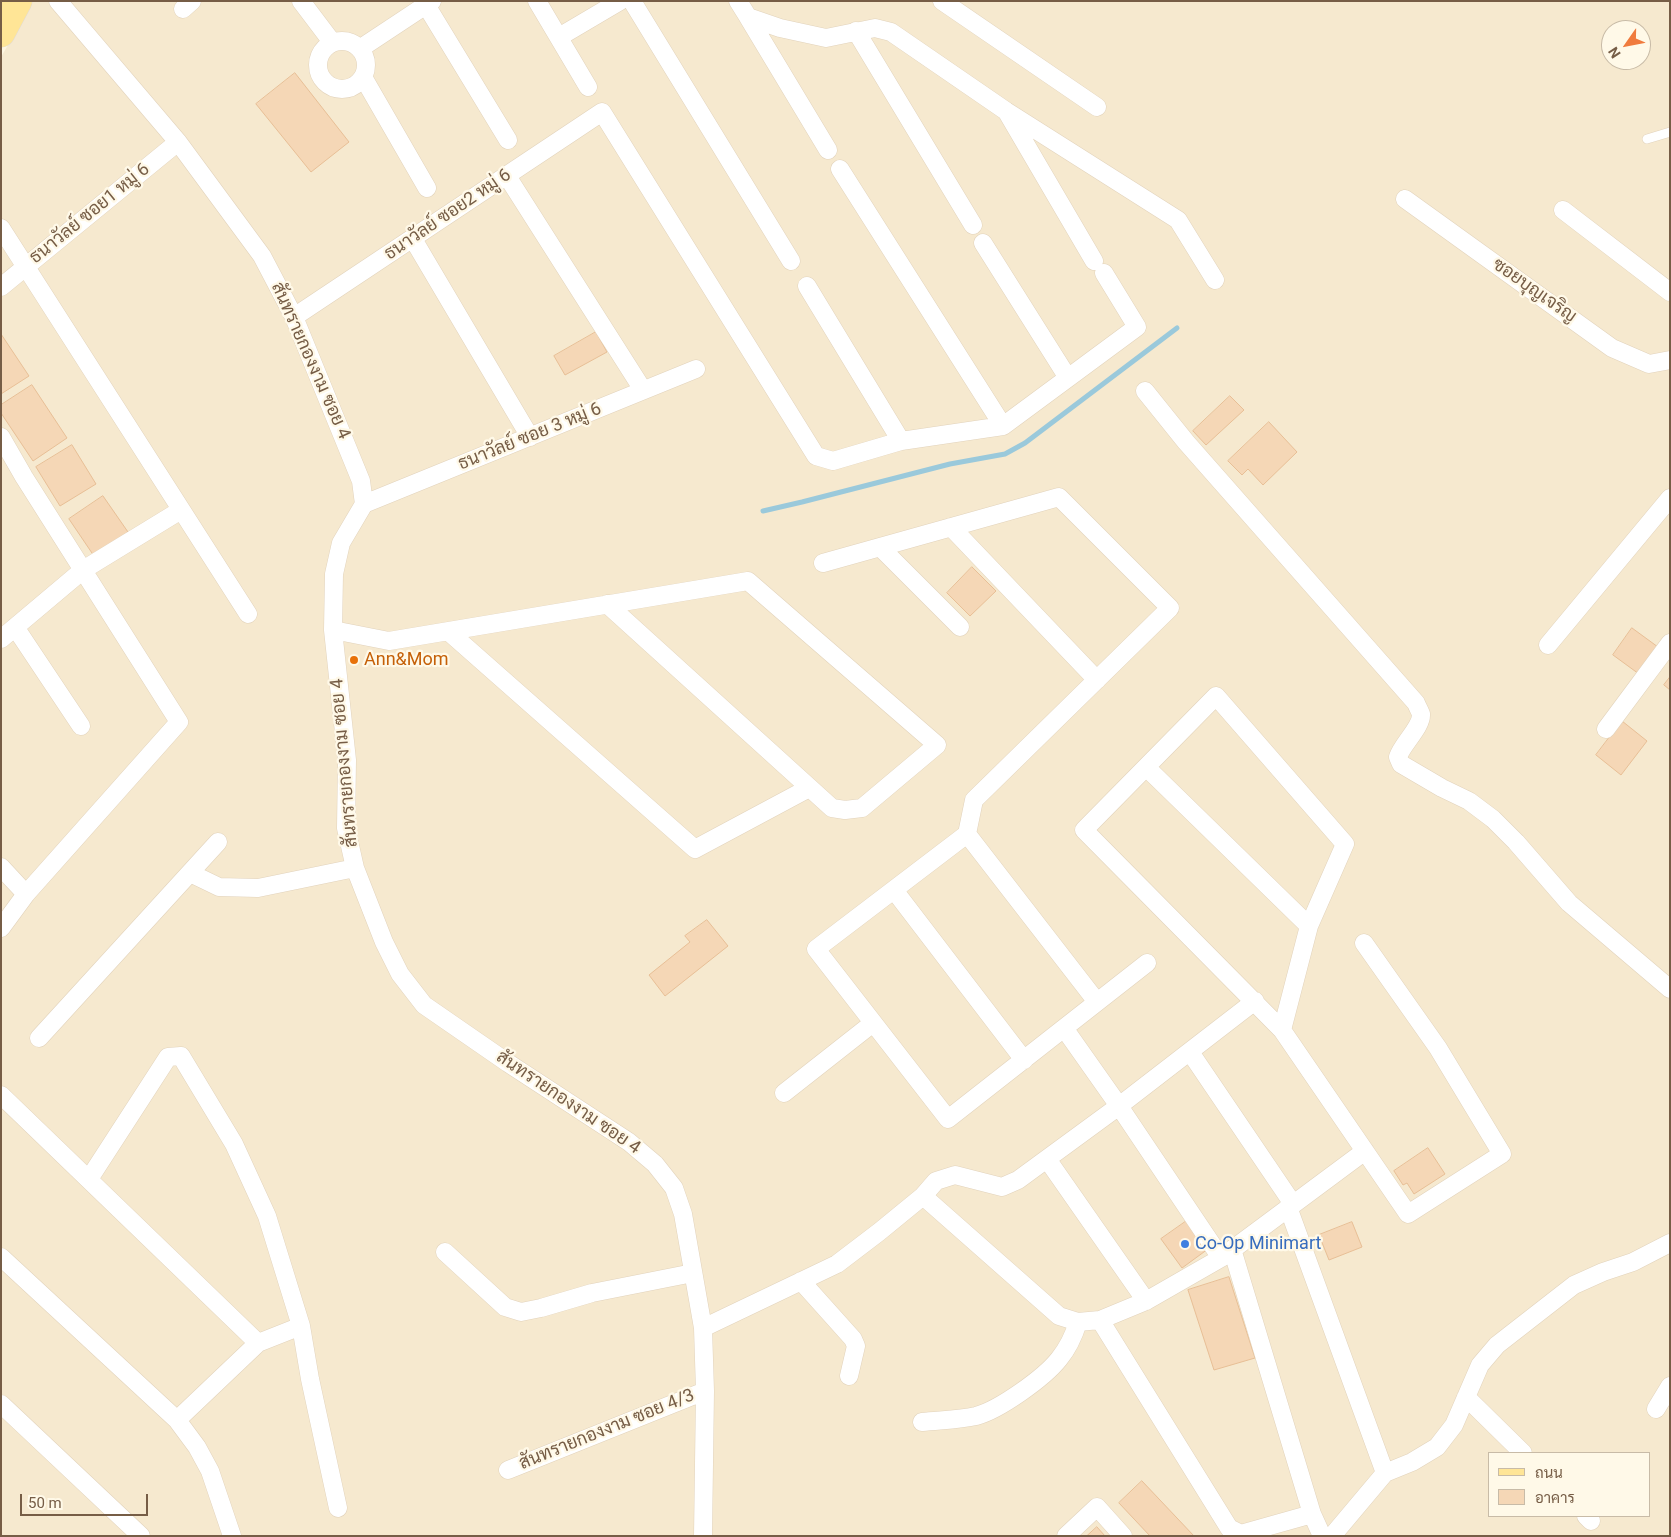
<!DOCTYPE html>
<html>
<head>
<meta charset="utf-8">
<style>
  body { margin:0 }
  #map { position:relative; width:1671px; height:1537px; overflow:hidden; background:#fef6e1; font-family:Roboto,Sarabun,sans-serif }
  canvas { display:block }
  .frame { position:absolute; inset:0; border:2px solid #765d46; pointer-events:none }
  .legend { position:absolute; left:1488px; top:1452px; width:162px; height:65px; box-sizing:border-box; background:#fff9e8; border:1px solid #c8bba7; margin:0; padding:6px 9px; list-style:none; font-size:15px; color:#765d46 }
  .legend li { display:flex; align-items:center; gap:10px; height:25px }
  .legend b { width:25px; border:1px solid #c8bba7 }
  .north { position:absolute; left:1601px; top:20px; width:50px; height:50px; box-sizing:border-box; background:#fff9e8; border:1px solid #c8bba7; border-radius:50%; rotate:237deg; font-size:14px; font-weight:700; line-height:20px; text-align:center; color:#765d46 }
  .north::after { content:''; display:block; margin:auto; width:18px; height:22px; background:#f07b3d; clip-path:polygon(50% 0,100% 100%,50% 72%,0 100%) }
  .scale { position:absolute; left:20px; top:1494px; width:128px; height:22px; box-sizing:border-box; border:2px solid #765d46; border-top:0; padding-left:6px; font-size:15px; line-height:18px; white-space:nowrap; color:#765d46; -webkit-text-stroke:4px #fff9e8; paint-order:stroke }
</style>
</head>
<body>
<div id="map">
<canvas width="1671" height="1537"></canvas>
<div class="frame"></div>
<ul class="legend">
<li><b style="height:6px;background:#ffe596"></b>ถนน</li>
<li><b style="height:14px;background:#f5d7b6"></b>อาคาร</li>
</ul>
<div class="north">N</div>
<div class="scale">50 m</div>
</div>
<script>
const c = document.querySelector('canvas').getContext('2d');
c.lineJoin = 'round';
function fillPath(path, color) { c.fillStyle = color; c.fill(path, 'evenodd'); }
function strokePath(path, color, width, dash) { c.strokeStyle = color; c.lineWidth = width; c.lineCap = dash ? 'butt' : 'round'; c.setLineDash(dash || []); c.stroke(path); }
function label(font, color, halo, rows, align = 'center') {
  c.font = font + ' Roboto,Sarabun,sans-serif'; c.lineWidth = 4.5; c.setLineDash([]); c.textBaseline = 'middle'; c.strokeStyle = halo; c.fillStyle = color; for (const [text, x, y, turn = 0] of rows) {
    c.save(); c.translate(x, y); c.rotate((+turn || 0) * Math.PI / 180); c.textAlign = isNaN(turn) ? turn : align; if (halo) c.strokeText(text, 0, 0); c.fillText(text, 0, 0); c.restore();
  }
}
const residential = new Path2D(`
  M31,1H1670V1536H1V57L24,18ZM1611,30H1641V60H1611ZM1490,1453H1650V1516H1490Z`);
const stream = new Path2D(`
  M763,511L802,502L950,464L1005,454L1025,443L1177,328`);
const building = new Path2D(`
  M295,73L349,142L311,172L256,104Z
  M596,332L607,352L565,375L554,356Z
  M1,334L29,376L1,394Z
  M32,385L67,438L33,461L1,413V405Z
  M1230,396L1244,410L1206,445L1193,431Z
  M1269,422L1297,452L1263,485L1248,469L1242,475L1228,461Z
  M72,445L96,484L60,506L36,467Z
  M103,496L128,532L94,556L69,519Z
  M972,567L996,591L970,616L947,593Z
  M1632,628L1658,647L1639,674L1613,655Z
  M1670,677V690L1664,685Z
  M1622,721L1647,741L1621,775L1596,755Z
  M707,920L728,946L665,996L649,975L690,942L685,936Z
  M1428,1148L1445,1174L1414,1194L1407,1183L1403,1185L1394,1171Z
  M1188,1220L1208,1249L1182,1268L1161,1239Z
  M1352,1222L1362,1247L1329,1260L1319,1235Z
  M1229,1277L1255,1358L1214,1370L1188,1290Z
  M1142,1481L1194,1536H1150L1119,1503Z
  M1097,1527L1105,1536H1087Z`);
const lane = new Path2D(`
  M1647,139L1670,132`);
const street = new Path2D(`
  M58,1L178,142L262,256L294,317L361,481L364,504L341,543L334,574L333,630L347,760L346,828L355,868L384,942L400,974L424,1005L508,1063L629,1142L655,1164L674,1188L683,1214L703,1328L705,1391L703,1536
  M301,1L332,42
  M537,1L588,87
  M632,1L791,261
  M738,1L748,17L780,28L826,38L875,28L891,32L1006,111L1178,220L1215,280
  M942,1L1097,107
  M426,5L508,140
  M183,9L192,1
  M748,17L828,150
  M856,31L973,225
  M559,37L620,1
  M318 65a24 24 0 1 1 48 0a24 24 0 1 1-48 0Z
  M361,48L432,1
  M363,77L427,188
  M1008,114L1094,261
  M840,169L1003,426
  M507,176L643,390
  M1405,199L1612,348L1649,364L1670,360
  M1563,210L1670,292
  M1,228L248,614
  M413,239L530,437
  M983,243L1068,378
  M807,286L901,441
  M1,287L178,142
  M294,317L602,112L816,456L833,461L901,441L1003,426L1137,327L1104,273
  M1145,391L1186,442L1416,703C1417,706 1420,711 1421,714C1422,727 1402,744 1398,757L1401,764L1442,788L1469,801L1493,819L1516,842L1569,903L1670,989
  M1,437L24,477L179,722L26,894L1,928
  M364,504L696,369
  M951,527L1097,680
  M880,547L960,627
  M823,563L1059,497L1170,608L974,800L967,834L1097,1002
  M15,627L81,726
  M333,630L389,641L748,581L937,745L862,808L845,810L832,808L607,604
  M449,632L695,849L809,788
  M1,639L83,570L181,510
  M1548,645L1670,498
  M1606,729L1670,643
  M1146,767L1309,926
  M967,834L816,949L948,1119L1147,963
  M1,867L26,894
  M190,873L219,887L258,888L355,868
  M894,890L1024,1060
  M1064,1028L1119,1106L1221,1258
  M1282,1030L1309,926L1345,844L1216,696L1084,830L1282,1030L1408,1214L1502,1154L1438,1048L1364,943
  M39,1038L218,842
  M1190,1052L1293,1204
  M784,1093L873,1023
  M1,1095L258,1343
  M1047,1159L1146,1301
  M89,1179L168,1057L181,1056L234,1144L267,1216L301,1326L310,1379L338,1508
  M923,1196L1059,1316L1078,1322L1100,1320L1146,1301L1221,1258L1365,1151
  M1288,1207L1385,1473L1332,1536
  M1232,1249L1312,1514L1322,1536
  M445,1252L505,1307L521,1312L541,1308L592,1293L693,1273
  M1,1257L177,1420L197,1447L210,1471L232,1536
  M801,1281L853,1339L856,1346L849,1376
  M1100,1320L1229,1528L1241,1534L1312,1514
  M703,1328L837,1264L879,1232L923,1196L936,1181L955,1175L1002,1187L1018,1180L1119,1106L1255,1001
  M1466,1397L1523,1453
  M1,1404L141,1536
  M1656,1409L1670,1386
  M177,1420L258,1343L301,1326
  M922,1422C940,1420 959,1420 976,1416C999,1410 1044,1378 1059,1359C1068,1348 1074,1335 1078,1322
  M508,1470L705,1391
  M1385,1473L1412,1462L1437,1447L1454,1425L1480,1365L1497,1345L1574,1285L1603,1272L1633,1262L1670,1243
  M1586,1516L1591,1521
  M1066,1536L1097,1507L1123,1536`);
const primary = new Path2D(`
  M1,33L18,1`);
const markers = [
  [354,660,5,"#e8710a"],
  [1185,1244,5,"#3f7fe0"]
];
const streetNames = [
  ["ธนาวัลย์ ซอย1 หมู่ 6",90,214,-39],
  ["ธนาวัลย์ ซอย2 หมู่ 6",448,215,-34],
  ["ซอยบุญเจริญ",1534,291,35],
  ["สันทรายกองงาม ซอย 4",310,361,66],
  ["ธนาวัลย์ ซอย 3 หมู่ 6",530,437,-22],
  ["สันทรายกองงาม ซอย 4",345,763,-95],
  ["สันทรายกองงาม ซอย 4",568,1103,34],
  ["สันทรายกองงาม ซอย 4/3",607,1430,-22]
];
const foodNames = [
  ["Ann&Mom",364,660]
];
const shopNames = [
  ["Co-Op Minimart",1195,1244]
];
fillPath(residential, '#f6e9cf');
strokePath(stream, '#9ac9db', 5);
fillPath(building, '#f5d7b6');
strokePath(building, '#e8bf96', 1);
strokePath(lane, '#e2d3bc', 10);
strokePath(street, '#e2d3bc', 19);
strokePath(primary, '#e1dbd6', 29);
strokePath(lane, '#fff', 9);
strokePath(street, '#fff', 18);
strokePath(primary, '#ffe596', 28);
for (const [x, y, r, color] of markers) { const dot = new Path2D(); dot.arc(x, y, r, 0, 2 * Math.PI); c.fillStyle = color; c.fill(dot); strokePath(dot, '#fff9e8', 2); }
label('18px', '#765d46', '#fff9e8', streetNames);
label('18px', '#c56008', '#fff9e8', foodNames, 'left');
label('18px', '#366cbe', '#fff9e8', shopNames, 'left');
</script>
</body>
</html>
